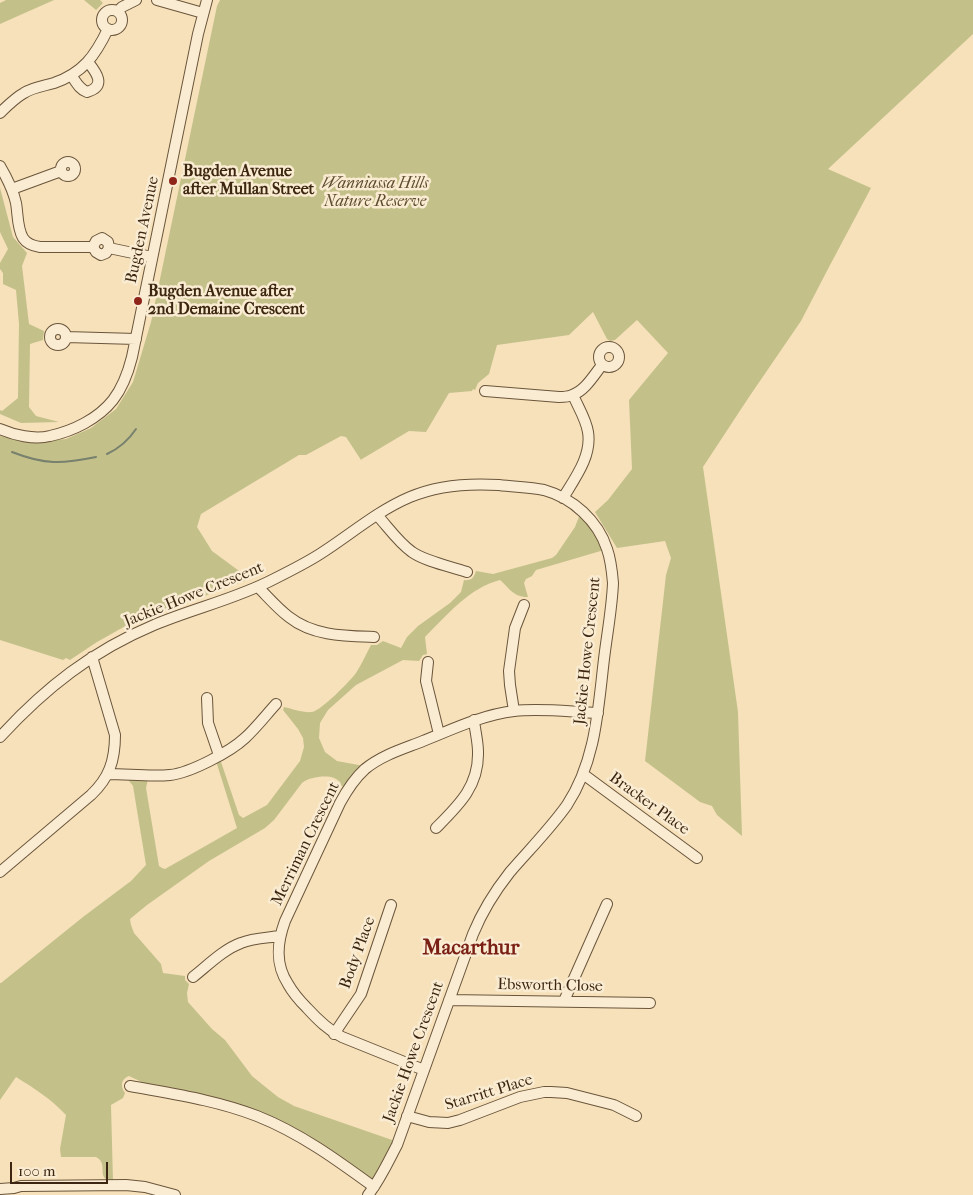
<!DOCTYPE html>
<html>
<head>
<meta charset="utf-8">
<style>
  body { margin:0 }
  #map { position:relative; width:973px; height:1195px; overflow:hidden; background:#f6e1ba; font-family:"IM FELL French Canon",serif }
  canvas { display:block }
  .scale { position:absolute; left:10px; top:1162px; width:98px; height:22px; box-sizing:border-box; border:2px solid #3d2611; border-top:0; padding-left:6px; font-size:15px; line-height:18px; white-space:nowrap; color:#3d2611; -webkit-text-stroke:4px #f9ecd2; paint-order:stroke }
</style>
</head>
<body>
<div id="map">
<canvas width="973" height="1195"></canvas>
<div class="scale">100 m</div>
</div>
<script>
const c = document.querySelector('canvas').getContext('2d');
c.lineJoin = 'round';
function fillPath(path, color) { c.fillStyle = color; c.fill(path, 'evenodd'); }
function strokePath(path, color, width, dash) { c.strokeStyle = color; c.lineWidth = width; c.lineCap = dash ? 'butt' : 'round'; c.setLineDash(dash || []); c.stroke(path); }
function label(font, color, halo, rows, align = 'center') {
  c.font = font + ' "IM FELL French Canon",serif'; c.lineWidth = 5; c.setLineDash([]); c.textBaseline = 'middle'; c.strokeStyle = halo; c.fillStyle = color; for (const [text, x, y, turn = 0] of rows) {
    c.save(); c.translate(x, y); c.rotate((+turn || 0) * Math.PI / 180); c.textAlign = isNaN(turn) ? turn : align; if (halo) c.strokeText(text, 0, 0); c.fillText(text, 0, 0); c.restore();
  }
}
const green = new Path2D(`
  M6,0H54L0,24V3Z
  M84,0H100L103,3L96,10Z
  M220,0H973V34L828,169L871,188L829,267L801,321L749,397L703,467L738,712L742,836L717,815L712,806L700,802L645,761L666,575L671,558L665,541L617,548L595,512L608,500L632,469L629,400L668,353L637,320L615,340L610,341L607,339L593,312L569,335L497,345L489,374L478,383L475,390L473,389L472,391L449,393L426,432L409,431L362,459L361,460L346,437L341,436L306,455H299L201,514L197,527L212,551L250,579L129,624L97,642L70,660L66,658L63,660L0,640V436L40,442L66,439L91,428L116,409L133,382L151,322L217,6Z
  M0,188L13,237L27,253L22,266L29,324L44,331L43,340L30,344L29,407L36,416L59,422L21,423L0,414V410L2,411L18,398L19,324L16,290L3,284V273L0,269V263L8,249L0,232Z
  M580,514L588,522L604,550L536,570L532,576L526,579L524,583L528,597C526,597 523,597 520,596C512,594 506,585 500,580C469,588 447,615 425,637L427,654L423,655L419,661L403,660L356,685L328,710L320,723L319,738L325,752L337,761L364,766L344,788L340,784L341,783C339,781 337,779 334,778C326,775 309,777 302,783L274,820L265,828L209,861L147,905L130,919L131,925L134,933L161,964L163,973L185,976V980L189,984L187,993L188,1002L212,1029L225,1040L252,1076L263,1085L278,1097L294,1106L395,1141L374,1179H371L306,1136L146,1084L129,1076C121,1079 120,1086 125,1093L123,1098L111,1105L113,1181C94,1179 110,1164 96,1157H61L60,1149L66,1115C51,1099 34,1088 16,1077L0,1100V983H1L83,917L131,881L146,865L133,786L126,777L148,779L146,788L159,866L162,868L165,869L237,828L216,761L220,759L239,815L243,818L267,805L300,761L304,747L303,738L298,729L283,710L284,707C293,709 303,713 312,712C321,711 350,681 356,673C362,664 366,654 371,645H377L383,641L401,648L407,637L418,626L450,603L461,592L464,580C471,581 474,578 476,571L493,574L552,558L556,555L575,527Z`);
const stream = new Path2D(`
  M12,452C45,465 62,464 96,457
  M107,454C120,448 128,441 136,429`);
const minor = new Path2D(`
  M157,0L203,13
  M102 20a10 10 0 1 1 20 0a10 10 0 1 1-20 0Z
  M118,11L122,7L136,0
  M71,75C76,82 79,89 87,92C107,86 96,72 88,62
  M0,113C7,106 15,98 24,93C33,87 44,86 54,83C83,73 95,56 108,29
  M61 169a7 7 0 1 1 14 0a7 7 0 1 1-14 0Z
  M0,166C7,178 13,189 16,203C18,214 17,228 23,238C27,244 33,246 40,247H93
  M12,189L61,171
  M93,247L96,241L102,238L108,242L109,248
  M93,247L96,252L101,255L106,253L109,248
  M109,248L152,257
  M50 337a8 8 0 1 1 16 0a8 8 0 1 1-16 0Z
  M66,337L136,339
  M599 357a10 10 0 1 1 20 0a10 10 0 1 1-20 0Z
  M485,391L559,397C564,397 568,397 572,395C585,391 594,375 602,365
  M0,429C14,435 34,440 50,436C73,431 98,419 113,400C123,387 128,373 132,357L198,34L207,0
  M563,498C575,478 592,456 588,432C586,419 578,407 573,395
  M377,515C388,527 398,542 412,552C427,562 449,566 467,572
  M258,587C268,597 277,608 289,617C313,636 345,636 374,637
  M428,662L426,681L439,734
  M207,698L208,723L219,755
  M514,711L510,685L509,671L515,628L524,605
  M0,737C45,688 92,651 154,625C194,608 236,599 274,579C290,571 306,563 320,554C350,535 377,511 410,497C438,485 468,483 499,485C514,487 529,487 544,490C573,498 598,521 607,549C611,560 612,571 613,583C612,608 607,634 604,659C598,709 596,761 567,805C550,829 529,850 510,872C495,891 482,912 473,934L397,1145C388,1162 380,1180 368,1195
  M108,774C128,774 150,777 170,775C190,773 230,752 245,738C256,728 266,715 276,704
  M583,774L697,858
  M436,828C459,805 479,786 478,752C478,741 475,731 474,720
  M0,872L91,795C109,778 115,761 115,735L92,657
  M193,977C207,966 224,949 241,943C253,938 267,938 280,936
  M449,1000L650,1003
  M564,1001L607,904
  M334,1034L361,994L391,905
  M424,1070L342,1037C328,1030 318,1020 307,1008C300,1001 293,993 288,984C275,964 277,943 285,921L340,803C347,790 354,779 365,769C382,755 403,749 423,741C453,729 482,715 514,711C542,708 570,712 598,713
  M130,1086C173,1094 216,1100 257,1116C300,1133 337,1160 374,1187
  M407,1116L429,1122L448,1123L460,1120L520,1097L544,1092H551L567,1093L614,1105L636,1116
  M0,1189L14,1188L21,1186L126,1185L145,1187L175,1195`);
const markers = [
  [173,181,5,"#8f2418"],
  [138,301,5,"#8f2418"]
];
const poiNames = [
  ["Bugden Avenue",183,172],
  ["after Mullan Street",183,190],
  ["Bugden Avenue after",148,292],
  ["2nd Demaine Crescent",148,310]
];
const parkNames = [
  ["Wanniassa Hills",375,184],
  ["Nature Reserve",375,202]
];
const streetNames = [
  ["Bugden Avenue",143,230,-78],
  ["Jackie Howe Crescent",194,595,-22],
  ["Jackie Howe Crescent",588,651,-84],
  ["Bracker Place",649,804,36],
  ["Merriman Crescent",306,844,-64],
  ["Body Place",358,953,-70],
  ["Ebsworth Close",550,986,1],
  ["Jackie Howe Crescent",414,1052,-70],
  ["Starritt Place",489,1093,-17]
];
const districtNames = [
  ["Macarthur",471,949]
];
fillPath(green, '#c4c08a');
strokePath(stream, '#77816e', 2);
strokePath(minor, '#6b553b', 12);
strokePath(minor, '#f9ecd2', 10);
for (const [x, y, r, color] of markers) { const dot = new Path2D(); dot.arc(x, y, r, 0, 2 * Math.PI); c.fillStyle = color; c.fill(dot); strokePath(dot, '#f9ecd2', 2); }
label('bold 16px', '#3d2611', '#f9ecd2', poiNames, 'left');
label('italic 16px', '#5f4c2f', '#f9ecd2', parkNames);
label('16px', '#3d2611', '#f9ecd2', streetNames);
label('bold 21px', '#7a1f14', '#f9ecd2', districtNames);
</script>
</body>
</html>
